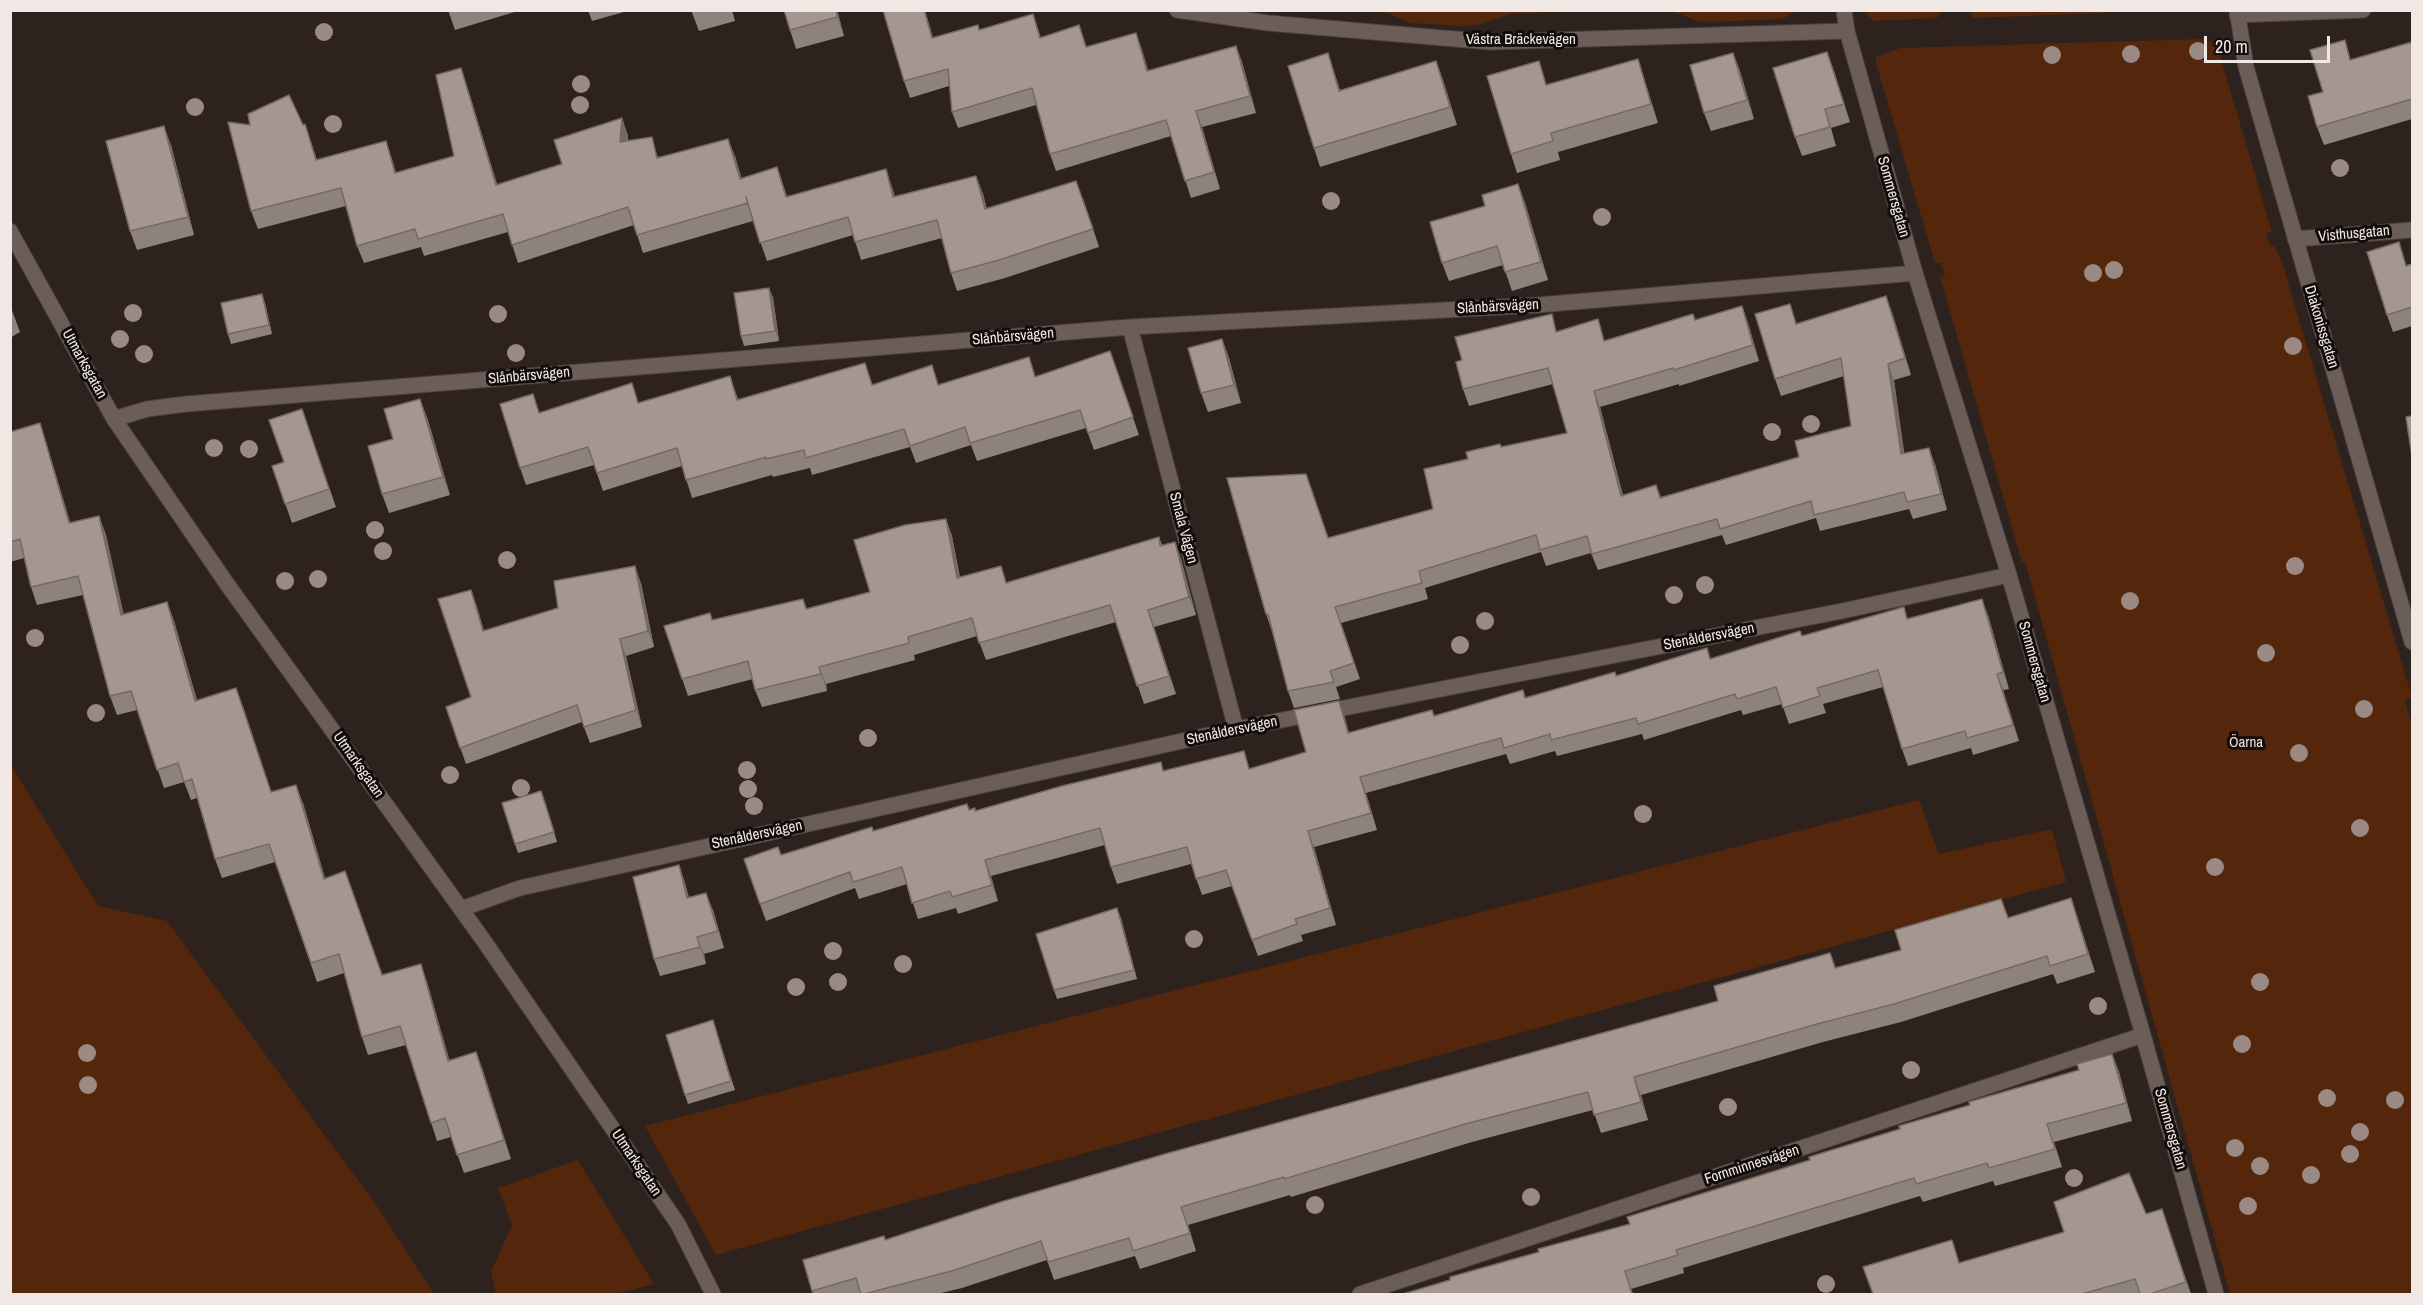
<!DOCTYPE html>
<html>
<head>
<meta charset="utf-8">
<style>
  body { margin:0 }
  #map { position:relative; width:2423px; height:1305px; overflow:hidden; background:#2d221d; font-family:"Archivo Narrow",sans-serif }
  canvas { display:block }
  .frame { position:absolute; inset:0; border:12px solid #f0e8e4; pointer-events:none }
  .scale { position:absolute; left:2204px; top:36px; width:126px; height:27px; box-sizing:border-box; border:3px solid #f0e8e4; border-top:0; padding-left:8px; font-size:18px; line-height:21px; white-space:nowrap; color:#f0e8e4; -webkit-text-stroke:4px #120d0b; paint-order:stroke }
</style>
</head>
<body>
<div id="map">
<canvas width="2423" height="1305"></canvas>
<div class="frame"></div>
<div class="scale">20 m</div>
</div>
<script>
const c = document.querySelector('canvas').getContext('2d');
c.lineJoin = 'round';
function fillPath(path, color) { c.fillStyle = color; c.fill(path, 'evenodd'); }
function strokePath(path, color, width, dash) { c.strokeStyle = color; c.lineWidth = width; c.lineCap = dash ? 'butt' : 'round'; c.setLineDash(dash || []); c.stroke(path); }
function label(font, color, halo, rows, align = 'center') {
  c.font = font + ' "Archivo Narrow",sans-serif'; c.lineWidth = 6; c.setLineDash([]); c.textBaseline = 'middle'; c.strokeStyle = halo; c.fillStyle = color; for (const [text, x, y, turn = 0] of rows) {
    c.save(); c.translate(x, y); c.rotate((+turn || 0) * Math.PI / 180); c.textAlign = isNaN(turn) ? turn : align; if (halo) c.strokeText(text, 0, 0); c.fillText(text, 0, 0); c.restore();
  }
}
const green = new Path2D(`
  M2105,10L2106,13L1972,18L1971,11Z
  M1365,11V10L1631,11L1514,13L1478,25L1461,26L1410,23L1388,13Z
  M1672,11L1798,10V11L1782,19L1713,22L1697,21Z
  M1866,11H1941L1937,18L1874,21L1869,17Z
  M2204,39L2210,42L2219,52L2272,232L2266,233L2270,245L2274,246L2281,259L2412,697L2405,700L2412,727V1294H2230L2025,562H2022L1940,277L1945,276L1941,263H1935L1875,60L1876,57L1900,48Z
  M11,765L98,906L167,921L377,1206L434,1294H11Z
  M1919,800L1939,854L2052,829L2066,882L716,1255L645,1126Z
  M578,1160L654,1284L616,1294H496L491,1272L512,1225L498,1188Z`);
const minor = new Path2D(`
  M1177,10L1268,23L1490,42L1847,31
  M1844,10L1847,31L1915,273L2009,575L2143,1035L2216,1294
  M2237,10L2246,67L2412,642
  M2237,15L2363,10
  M10,231L114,419L227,584L484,941L678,1224L713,1294
  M2295,239L2412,230
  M1130,327L1236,729
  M114,419L147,409L186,404L1130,327L1538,305L1915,273
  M461,909L520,888L1236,729L1842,611L2009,575
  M1360,1294L2143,1035`);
const trees = [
  [324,32],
  [2198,51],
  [2131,54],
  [2052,55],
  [581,84],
  [580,105],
  [195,107],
  [333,124],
  [2340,168],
  [1331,201],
  [1602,217],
  [2114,270],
  [2093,273],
  [133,313],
  [498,314],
  [120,339],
  [2293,346],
  [516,353],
  [144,354],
  [1811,424],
  [1772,432],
  [214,448],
  [249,449],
  [375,530],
  [383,551],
  [507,560],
  [2295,566],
  [318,579],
  [285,581],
  [1705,585],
  [1674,595],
  [2130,601],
  [1485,621],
  [35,638],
  [1460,645],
  [2266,653],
  [2364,709],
  [96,713],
  [868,738],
  [2299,753],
  [747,770],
  [450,775],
  [521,788],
  [748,789],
  [754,806],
  [1643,814],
  [2360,828],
  [2215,867],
  [1194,939],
  [833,951],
  [903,964],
  [838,982],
  [2260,982],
  [796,987],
  [2098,1006],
  [2242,1044],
  [87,1053],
  [1911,1070],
  [88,1085],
  [2327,1098],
  [2395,1100],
  [1728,1107],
  [2360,1132],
  [2235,1148],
  [2350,1154],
  [2260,1166],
  [2311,1175],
  [2074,1178],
  [1531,1197],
  [1315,1205],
  [2248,1206],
  [1826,1284]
];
const wall = new Path2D(`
  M448,10H521L455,30Z
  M588,10H631L592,21Z
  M691,10H732L735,21L699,31Z
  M837,10L844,36L796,49L790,30Z
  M883,10H925L933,38L980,30L1033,14L1041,38L1087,47L1136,33L1148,71L1236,46L1242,62L1256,113L1202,127L1220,189L1191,198L1171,136L1056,171L1050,154L1036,105L958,128L952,112L949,86L910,98L904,81Z
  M2412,42V119L2324,145L2317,127L2323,92L2352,60Z
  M1328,53L1340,90L1436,61L1443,80L1457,125L1320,167L1314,148Z
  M1733,53L1740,71L1754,119L1711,131L1704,113Z
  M1834,71L1850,122L1831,128L1836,146L1802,156L1795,137Z
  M1644,78L1658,123L1558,152L1560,160L1517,173L1511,154L1547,84Z
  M467,86L497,185L562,164L622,118L628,136V141L659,157L735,156L741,178L777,167L787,196L892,187L895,197L976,176L983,194L987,209L1083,198L1099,247L1005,278L957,291L951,273L942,238L861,260L853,235L767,261L753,221L643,253L634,225L518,263L508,232L424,256L421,247L364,263L357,246L346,206L258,229L251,211L250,125L305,124L317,160L386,141L396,173L454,156Z
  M171,145L194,235L137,250L130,231Z
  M1518,184L1525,203L1548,280L1512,291L1503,265L1449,281L1442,263L1485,206Z
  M2412,264V326L2393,332L2387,315L2407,265Z
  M262,294L265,303L272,334L231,344L228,334Z
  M773,297L779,341L744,346L741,336Z
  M10,305L20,332L10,338Z
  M1742,306L1748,323L1759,361L1679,386V384L1600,407L1623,495L1656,485L1661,497L1799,457L1851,426L1844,376L1781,396L1775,379L1797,324L1892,312L1911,375L1894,380L1904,454L1935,464L1947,510L1913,519L1909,509L1820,531L1816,518L1726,545L1722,535L1598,570L1591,553L1546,566L1541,552L1425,588L1428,599L1341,623L1360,679L1336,687L1340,699L1294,708L1288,691L1272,631L1266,614L1306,474L1328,538L1433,509L1468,459L1502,447L1567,433L1553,384L1469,406L1463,389L1558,331L1605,341L1695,320Z
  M1222,339L1229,358L1241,403L1208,412L1201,393Z
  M1110,351L1139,435L1094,450L1086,428L977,461L971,445L916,463L910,447L812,475L810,468L773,477L772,475L692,498L682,466L603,491L594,465L526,485L520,468L540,412L639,403L730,376L738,399L873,385L939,384L1036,377Z
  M302,409L336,507L292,523L272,466L284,462Z
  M427,417L450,495L389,513L382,494L393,439Z
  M10,432L46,442L70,523L99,516L106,535L123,614L167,602L174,621L197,700L243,706L271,792L303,803L325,878L382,975L427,982L449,1060L476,1052L511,1159L464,1173L451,1137L437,1141L406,1045L368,1055L362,1037L344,973L317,982L275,862L222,878L215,859L197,798L191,800L184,782L164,788L137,710L117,715L110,696L83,595L37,605L31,587L24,558L10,562Z
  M946,519L952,536L960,577L1007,582L1159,537L1162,545L1175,542L1181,559L1196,615L1154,627L1176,694L1144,704L1116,622L986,660L977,636L914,655L915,660L826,684L827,691L762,707L755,690L753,679L688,696L664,626L710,613L712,620L803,599L807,609L870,592Z
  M641,583L654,647L626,656L642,727L590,743L582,722L466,764L446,707L471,697V590L484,631Z
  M1988,615L2009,689L2003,690L2019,741L1973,755L1971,748L1908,766L1902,749L1883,687L1823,704L1826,713L1789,724L1782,704L1743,715L1741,710L1644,740L1642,734L1557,756L1555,751L1510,764L1506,754L1366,793L1377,830L1314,847L1336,925L1301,935L1303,941L1258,956L1232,886L1202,895L1191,864L1117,884L1111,867L1105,845L991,876L998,901L958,914L956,908L918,919L907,884L859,899L855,888L766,921L744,859L781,855L873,831L969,810L976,811L1164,771L1250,769L1306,752L1339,701L1349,733L1526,698L1617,676L1710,659L1802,636L1908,619Z
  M545,801L557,842L518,853L515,844Z
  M679,865L685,883L689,898L713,910L724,948L704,954L706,964L660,976L654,959Z
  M2077,916L2095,972L2057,984L2053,974L1901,1022L1823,1042L1641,1095L1648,1120L1601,1133L1593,1110L1472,1142L1291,1197L1290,1195L1188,1225L1196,1251L1140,1269L1135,1256L1054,1280L1047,1260L962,1288L937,1294H813L812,1291L886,1240L1718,1001L1830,953L1836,968L1901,950L2008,918Z
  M1121,918L1137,979L1057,999L1054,990Z
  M713,1020L735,1090L688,1104L685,1095Z
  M2112,1054L2119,1072L2132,1121L2054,1142L2062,1167L1995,1186L1993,1181L1923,1202L1920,1196L1683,1268L1684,1273L1631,1289L1633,1294H1403L1630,1224L1970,1105L2079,1070Z
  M2162,1209L2191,1294H1873L1960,1263L2146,1214Z`);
const shadedWall = new Path2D(`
  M836,10H837L844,36L837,17Z
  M924,10H925L938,55L932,38Z
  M1136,33L1142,49L1153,87L1147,71Z
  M1236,46L1242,62L1256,113L1250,96Z
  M1827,52L1834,71L1850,122L1844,104Z
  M1733,53L1740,71L1754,119L1747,100Z
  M1638,59L1644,78L1658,123L1651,104Z
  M1436,61L1443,80L1457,125L1450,107Z
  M461,68L467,86L503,203L496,185Z
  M1196,111L1202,127L1220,189L1214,172Z
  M622,118L628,136L626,159L620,142Z
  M164,126L171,145L194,235L188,217Z
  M728,139L735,156L747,196L740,179Z
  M386,141L392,159L401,191L395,173Z
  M886,169L892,187L900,215L893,197Z
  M976,176L983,194L991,227L985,209Z
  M1518,184L1525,203L1548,280L1541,262Z
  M769,288L773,297L779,341L775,331Z
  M262,294L265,303L272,334L269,325Z
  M1886,296L1892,312L1911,375L1905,358Z
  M1742,306L1748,323L1759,361L1753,345Z
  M1222,339L1229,358L1241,403L1234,385Z
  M1888,364L1894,380L1907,471L1901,454Z
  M1594,391L1600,407L1627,512L1621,496Z
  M420,399L427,417L450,495L443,477Z
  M40,423L46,442L76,541L69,523Z
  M1929,448L1935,464L1947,510L1941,494Z
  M99,516L106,535L128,633L121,615Z
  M946,519L952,536L963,596L957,578Z
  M1175,542L1181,559L1196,615L1189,597Z
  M635,566L641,583L654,647L648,631Z
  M471,590L477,606L489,648L483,631Z
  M1982,599L1988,615L2009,689L2003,672Z
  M167,602L174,621L202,719L195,701Z
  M1148,610L1154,627L1176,694L1169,676Z
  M620,639L626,656L642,727L636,710Z
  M819,667L826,684L827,691L821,674Z
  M1997,674L2003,690L2019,741L2013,725Z
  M1339,701L1345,718L1354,750L1348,733Z
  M1360,777L1366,793L1377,830L1371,813Z
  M296,785L303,803L330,897L324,879Z
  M1308,831L1314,847L1336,925L1330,908Z
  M985,860L991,876L998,901L992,885Z
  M679,865L685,883L694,916L687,898Z
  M706,893L713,910L724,948L718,931Z
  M2071,898L2077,916L2095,972L2088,954Z
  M1117,908L1121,918L1137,979L1134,970Z
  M697,937L704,954L706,964L700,947Z
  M421,964L427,982L455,1079L448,1061Z
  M476,1052L483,1070L511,1159L504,1140Z
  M2112,1054L2119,1072L2132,1121L2126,1103Z
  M1634,1077L1641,1095L1648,1120L1641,1102Z
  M1181,1207L1188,1225L1196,1251L1190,1233Z
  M2162,1209L2168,1227L2191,1294L2186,1282Z`);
const building = new Path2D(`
  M784,10H836L837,17L790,30Z
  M883,10H924L932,38L978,25L979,30L1033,14L1040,38L1079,25L1086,47L1136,33L1147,71L1236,46L1250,96L1196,111L1214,172L1185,181L1166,120L1050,154L1032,88L952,112L948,69L904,81Z
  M2345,40L2350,60L2412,42V99L2317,127L2308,96L2323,92L2310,50Z
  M1827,52L1844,104L1825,109L1830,127L1795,137L1773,68Z
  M1328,53L1339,91L1436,61L1450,107L1314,148L1288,66Z
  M1733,53L1747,100L1704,113L1690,65Z
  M1638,59L1651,104L1551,133L1553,141L1511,154L1487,76L1539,61L1546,85Z
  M461,68L496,185L562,164L554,140L622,118L620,142L652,137L657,158L728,139L740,179L777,167L786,197L886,169L893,197L976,176L985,209L1076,181L1093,229L999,260L951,273L937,220L855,242L848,217L760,243L746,197L748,203L637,235L628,207L512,245L503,214L418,239L415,229L357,246L341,188L251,211L228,122L250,125L248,114L289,95L303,125L305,124L316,160L386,141L395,173L454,156L436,75Z
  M164,126L188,217L130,231L106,141Z
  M1518,184L1541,262L1505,272L1497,246L1442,263L1430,222L1485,206L1482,195Z
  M2399,242L2406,266L2412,264V307L2387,315L2367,252Z
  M769,288L775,331L741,336L734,293Z
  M262,294L269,325L228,334L221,303Z
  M1886,296L1905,358L1888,364L1901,454L1929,448L1941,494L1907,502L1904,492L1814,515L1811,501L1720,529L1717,519L1592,554L1587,536L1540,550L1536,535L1419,571L1422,583L1335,607L1354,663L1330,671L1334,682L1288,691L1268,614H1266L1227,478L1306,474L1328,538L1433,509L1424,469L1468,459L1466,452L1500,444L1501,447L1567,433L1548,368L1463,389L1456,362L1462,360L1455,337L1552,314L1556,332L1598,319L1604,341L1693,314L1695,320L1742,306L1753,345L1674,370L1673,368L1594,391L1621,496L1656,485L1660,498L1799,457L1795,441L1851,426L1841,358L1775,379L1755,314L1790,304L1796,324Z
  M1222,339L1234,385L1201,393L1188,348Z
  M1110,351L1133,417L1088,433L1080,410L970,443L965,427L910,446L904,429L806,458L804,450L766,459V457L686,480L677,448L597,473L588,447L520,468L500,404L533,394L539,413L632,383L638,403L730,376L737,400L865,363L872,385L932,365L938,385L1029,357L1035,377Z
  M420,399L443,477L382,494L368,446L393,439L384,409Z
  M302,409L329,489L285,504L272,466L284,462L269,420Z
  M2412,416V457L2406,417Z
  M40,423L69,523L99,516L121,615L167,602L195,701L236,688L271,792L296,785L324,879L345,871L382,975L421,964L448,1061L476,1052L504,1140L457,1155L445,1118L431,1123L400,1026L362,1037L339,954L311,963L269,844L215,859L192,779L184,782L178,763L157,770L131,691L110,696L78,576L31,587L20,539L10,542V432Z
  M946,519L957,578L1001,566L1006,583L1159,537L1160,546L1175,542L1189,597L1148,610L1169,676L1137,686L1110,605L979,643L972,618L908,637L909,643L819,667L821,674L755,690L748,661L682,679L664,626L710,613L712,620L803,599L806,609L870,592L854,540L905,525Z
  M635,566L648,631L620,639L636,710L584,727L577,705L460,748L446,707L471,697L438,599L471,590L483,631L558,608L554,581Z
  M1982,599L2003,672L1997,674L2013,725L1967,738L1965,731L1902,749L1878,670L1817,688L1820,696L1783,708L1776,687L1737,699L1735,694L1638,724L1636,718L1551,740L1550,734L1504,748L1501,738L1360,777L1371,813L1308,831L1330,908L1295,919L1297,924L1252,940L1226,870L1196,879L1187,847L1111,867L1100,828L985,860L992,885L952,897L950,891L912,903L902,867L853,882L850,872L760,904L744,859L778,847L781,855L872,827L873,831L967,804L969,810L975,808V811L1062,786L1161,762L1163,771L1244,751L1249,769L1306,752L1294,710L1339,701L1348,733L1432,710L1434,716L1523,690L1525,698L1615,672L1616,676L1707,648L1710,659L1800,631L1802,636L1904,607L1907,619Z
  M541,791L554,832L515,844L502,803Z
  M679,865L687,898L706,893L718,931L697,937L700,947L654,959L633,877Z
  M2071,898L2088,954L2050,966L2047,956L1894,1004L1817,1024L1634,1077L1641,1102L1594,1115L1588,1092L1465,1124L1284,1179V1177L1181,1207L1190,1233L1133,1251L1129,1238L1048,1262L1041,1241L955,1270L864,1294H861L856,1278L812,1291L803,1260L884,1236L885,1240L1004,1201L1165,1154L1718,1001L1714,986L1830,953L1835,968L1901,950L1895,930L2001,899L2008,918Z
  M1117,908L1134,970L1054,990L1036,934Z
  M713,1020L731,1081L685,1095L666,1035Z
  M2112,1054L2126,1103L2047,1124L2055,1149L1989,1168L1987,1163L1916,1184L1914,1178L1676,1250L1678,1255L1625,1271L1632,1294H1403L1450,1280V1277L1539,1252L1538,1249L1630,1224L1627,1217L1810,1160L1809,1157L1900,1129L1899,1126L1970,1105L1969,1102L2079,1070L2077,1064Z
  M2129,1173L2146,1214L2162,1209L2186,1282L2150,1294H2140L2135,1279L2082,1294H1873L1863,1267L1952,1240L1959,1263L2064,1232L2054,1202Z`);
const streetNames = [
  ["Västra Bräckevägen",1521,40],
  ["Sommersgatan",1893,197,74],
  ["Visthusgatan",2354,234,-5],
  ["Slånbärsvägen",1498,307,-3],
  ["Diakonissgatan",2321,327,73],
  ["Slånbärsvägen",1013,337,-5],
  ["Utmarksgatan",84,364,61],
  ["Slånbärsvägen",529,376,-5],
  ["Smala Vägen",1183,528,75],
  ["Stenåldersvägen",1709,637,-11],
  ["Sommersgatan",2034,662,74],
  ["Stenåldersvägen",1232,731,-12],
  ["Utmarksgatan",358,765,55],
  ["Stenåldersvägen",757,835,-12],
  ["Sommersgatan",2170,1129,74],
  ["Utmarksgatan",636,1163,56],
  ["Fornminnesvägen",1752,1165,-18]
];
const parkNames = [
  ["Öarna",2246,743]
];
fillPath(green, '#54260c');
strokePath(minor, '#4a413c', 17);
strokePath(minor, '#6b5e58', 15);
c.fillStyle = '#9a8a83';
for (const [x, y] of trees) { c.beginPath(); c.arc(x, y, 9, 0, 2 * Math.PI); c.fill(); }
fillPath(wall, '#8e827c');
fillPath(shadedWall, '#746a65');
fillPath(building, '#a59790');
strokePath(building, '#746a65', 1.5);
label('15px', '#f0e8e4', '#120d0b', streetNames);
label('15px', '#f3e0d7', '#120d0b', parkNames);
</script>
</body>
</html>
